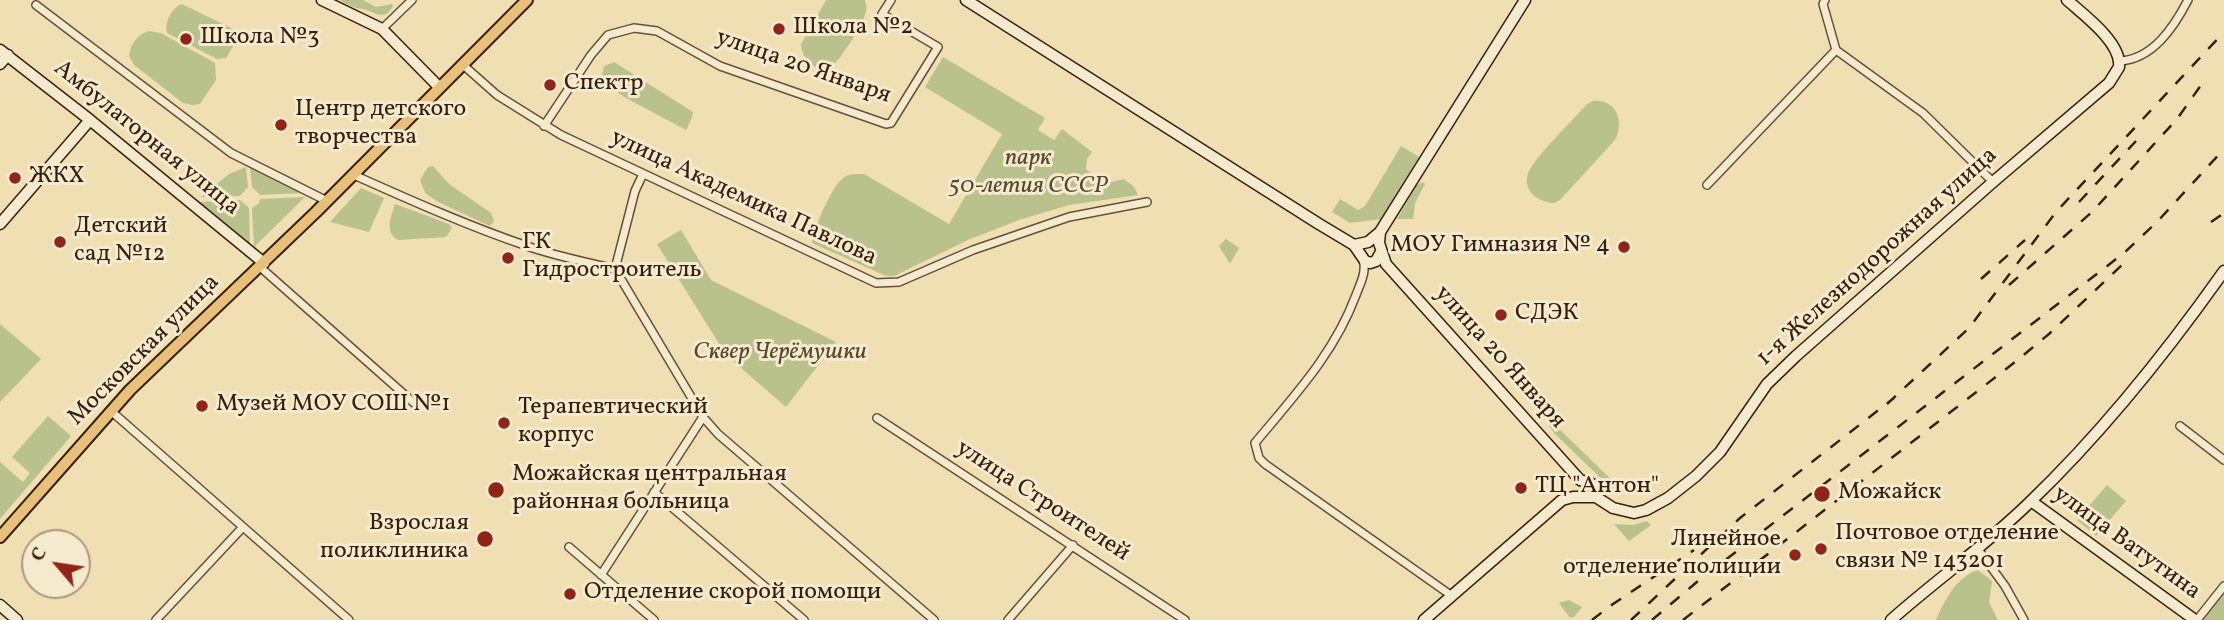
<!DOCTYPE html>
<html>
<head>
<meta charset="utf-8">
<style>
  body { margin:0 }
  #map { position:relative; width:2224px; height:620px; overflow:hidden; background:#f0dfb2; font-family:Vollkorn,serif }
  canvas { display:block }
  .north { position:absolute; left:21px; top:529px; width:70px; height:70px; box-sizing:border-box; background:#f5eacd; border:2px solid #a99981; border-radius:50%; rotate:299deg; font-size:19px; font-weight:700; line-height:28px; text-align:center; color:#372010 }
  .north::after { content:''; display:block; margin:auto; width:24px; height:32px; background:#8f2418; clip-path:polygon(50% 0,100% 100%,50% 72%,0 100%) }
</style>
</head>
<body>
<div id="map">
<canvas width="2224" height="620"></canvas>
<div class="north">С</div>
</div>
<script>
const c = document.querySelector('canvas').getContext('2d');
c.lineJoin = 'round';
function fillPath(path, color) { c.fillStyle = color; c.fill(path, 'evenodd'); }
function strokePath(path, color, width, dash) { c.strokeStyle = color; c.lineWidth = width; c.lineCap = dash ? 'butt' : 'round'; c.setLineDash(dash || []); c.stroke(path); }
function label(font, color, halo, rows, align = 'center') {
  c.font = font + ' Vollkorn,serif'; c.lineWidth = 6; c.setLineDash([]); c.textBaseline = 'middle'; c.strokeStyle = halo; c.fillStyle = color; for (const [text, x, y, turn = 0] of rows) {
    c.save(); c.translate(x, y); c.rotate((+turn || 0) * Math.PI / 180); c.textAlign = isNaN(turn) ? turn : align; if (halo) c.strokeText(text, 0, 0); c.fillText(text, 0, 0); c.restore();
  }
}
const green = new Path2D(`
  M340,0H363L376,7L392,4L393,6C384,23 375,11 362,9C354,8 348,5 340,0Z
  M826,0H865C866,4 867,6 866,11C865,21 843,56 835,63C819,77 802,61 801,44Z
  M182,4L235,30L238,38L226,58L217,59L167,33C164,23 172,7 182,4Z
  M148,31L161,33L215,63L216,80L200,104L192,105L183,103L134,65L129,56C130,45 137,35 148,31Z
  M943,57L1045,118L1038,130L1054,140L1062,129L1092,152L1087,159L1086,169L1103,184L1124,179L1134,187L1138,195L1069,205L1019,220L968,240L894,276H886L812,243C814,228 830,190 842,179C848,173 855,174 864,174L949,224L1002,134L925,87Z
  M614,62L693,112L692,118L686,130L624,97L616,91L602,75L604,66Z
  M1593,101C1616,99 1625,121 1615,140L1560,200L1554,203C1536,202 1521,189 1529,171C1537,155 1573,120 1587,104Z
  M1401,146L1419,157L1381,219L1350,223L1332,212L1340,199L1358,210L1365,206Z
  M433,166L449,184L491,213L494,221L490,226L438,202L425,193L420,180L428,167Z
  M246,167L248,187L240,196L201,197L229,174Z
  M250,167L305,193L260,195L252,187Z
  M1422,182L1425,184L1415,203L1413,219H1397L1416,186Z
  M361,188L384,198L369,232L330,222Z
  M305,197L254,247L252,208L259,203L260,199Z
  M240,200L249,208L250,244L198,202Z
  M395,204L449,224L452,228L446,237L398,240C384,233 391,216 395,204Z
  M681,230L711,280L836,342L786,407L726,355L657,244Z
  M1226,239L1239,248L1230,264L1219,246Z
  M0,324L41,359L0,402Z
  M139,345L150,355L106,397L96,388Z
  M48,416L71,436L0,519V462L23,482L30,473L12,457Z
  M1551,421L1619,487L1615,489L1611,488L1555,434L1549,426Z
  M2107,485L2126,501L2096,536L2077,520Z
  M1647,521L1651,525L1629,541L1614,524L1633,525Z
  M1978,570L1992,581L1989,602L1998,620H1936C1945,600 1956,577 1978,570Z
  M2224,592V620H2202Z
  M1569,600L1582,607L1574,617L1570,618L1559,603Z`);
const street = new Path2D(`
  M36,5L231,153L327,201
  M382,29L412,0
  M1836,50L1923,113L1993,182
  M2120,61C2153,59 2174,27 2188,0
  M462,64L497,95L561,135L876,283L899,282L973,250L1069,217L1147,202
  M544,126L591,55L608,35L634,28L657,31L720,66L886,124L891,123L938,47L882,14L891,0
  M354,175C410,200 468,226 527,246C555,256 586,262 615,269L703,417L718,434L934,620
  M1707,185L1836,50L1823,4L1825,0
  M1363,259C1367,272 1360,284 1356,295C1334,354 1294,396 1255,443L1259,458L1265,464L1452,596
  M260,267L414,403
  M615,269L635,191L643,174
  M111,411L349,620
  M877,418L1185,620
  M2180,426L2224,460
  M654,492L804,620
  M569,547L654,620
  M1977,548L2005,586L2024,620
  M601,575L703,417
  M156,620L243,527
  M1008,620L1073,545
  M2197,620L2224,586`);
const secondary = new Path2D(`
  M322,0L382,29L439,87
  M966,0L1319,224L1354,245L1365,261L1370,263L1376,261L1381,252
  M0,50L90,120L264,263
  M0,64L8,55
  M0,224L90,120
  M1380,232L1379,243L1386,264L1580,480L1592,484L1596,497
  M1354,245L1368,242L1380,232L1525,0
  M1596,497L1613,508L1634,513L1646,510L1668,498L1696,476L1720,452L1767,384L1796,356L1993,182L2109,83L2119,67C2122,43 2084,15 2067,0
  M2031,501L2195,620
  M0,605L17,620
  M1424,620L1562,500L1573,497H1596
  M1891,620C1936,580 1986,545 2029,503C2102,433 2166,353 2224,271`);
const primary = new Path2D(`
  M0,537L130,390L316,212L527,0`);
const rail = new Path2D(`
  M2079,202L2136,141
  M2211,222L2224,213
  M1981,279L2025,240
  M2009,285L2092,212L2177,119L2204,81
  M1887,404L1969,328L2056,212L2224,32
  M1592,620L1610,606L1694,550
  M1631,620L1740,518L1894,398
  M1652,620L1698,581L2124,253L2157,222L2224,149
  M1683,620L2015,362L2049,334L2123,264`);
const markers = [
  [779,29,7,"#8f2418"],
  [186,39,7,"#8f2418"],
  [550,85,7,"#8f2418"],
  [281,125,7,"#8f2418"],
  [15,178,7,"#8f2418"],
  [60,242,7,"#8f2418"],
  [1624,247,7,"#8f2418"],
  [508,258,7,"#8f2418"],
  [1501,315,7,"#8f2418"],
  [202,406,7,"#8f2418"],
  [504,423,7,"#8f2418"],
  [1521,488,7,"#8f2418"],
  [496,490,9,"#8f2418"],
  [1822,494,9,"#8f2418"],
  [485,539,9,"#8f2418"],
  [1821,549,7,"#8f2418"],
  [1795,555,7,"#8f2418"],
  [570,594,7,"#8f2418"]
];
const poiNames = [
  ["Школа №2",793,29],
  ["Школа №3",200,39],
  ["Спектр",564,85],
  ["Центр детского",295,111],
  ["творчества",295,139],
  ["ЖКХ",29,178],
  ["Детский",74,228],
  ["сад №12",74,256],
  ["ГК",522,244],
  ["Гидростроитель",522,272],
  ["МОУ Гимназия № 4",1610,247,"right"],
  ["СДЭК",1515,315],
  ["Музей МОУ СОШ №1",216,406],
  ["Терапевтический",518,409],
  ["корпус",518,437],
  ["Можайская центральная",512,476],
  ["районная больница",512,504],
  ["ТЦ \"Антон\"",1535,488],
  ["Можайск",1838,494],
  ["Взрослая",469,525,"right"],
  ["поликлиника",469,553,"right"],
  ["Почтовое отделение",1835,535],
  ["связи № 143201",1835,563],
  ["Линейное",1781,541,"right"],
  ["отделение полиции",1781,569,"right"],
  ["Отделение скорой помощи",584,594]
];
const streetNames = [
  ["улица 20 Января",803,68,19],
  ["Амбулаторная улица",146,139,39],
  ["улица Академика Павлова",743,199,25],
  ["1-я Железнодорожная улица",1878,258,-42],
  ["Московская улица",145,351,-45],
  ["улица 20 Января",1499,358,48],
  ["улица Строителей",1042,502,33],
  ["улица Ватутина",2126,544,36]
];
const parkNames = [
  ["парк",1028,160],
  ["50-летия СССР",1028,188],
  ["Сквер Черёмушки",780,354]
];
fillPath(green, '#b9c28d');
strokePath(street, '#655038', 10);
strokePath(secondary, '#372010', 13);
strokePath(primary, '#372010', 14);
strokePath(street, '#f5eacd', 7);
strokePath(secondary, '#f5eacd', 10);
strokePath(primary, '#e8c079', 10);
strokePath(rail, '#372010', 2.5, [12, 12]);
for (const [x, y, r, color] of markers) { const dot = new Path2D(); dot.arc(x, y, r, 0, 2 * Math.PI); c.fillStyle = color; c.fill(dot); strokePath(dot, '#f5eacd', 2.5); }
label('24px', '#372010', '#f5eacd', poiNames, 'left');
label('24px', '#372010', '#f5eacd', streetNames);
label('italic 24px', '#58482f', '#f5eacd', parkNames);
</script>
</body>
</html>
